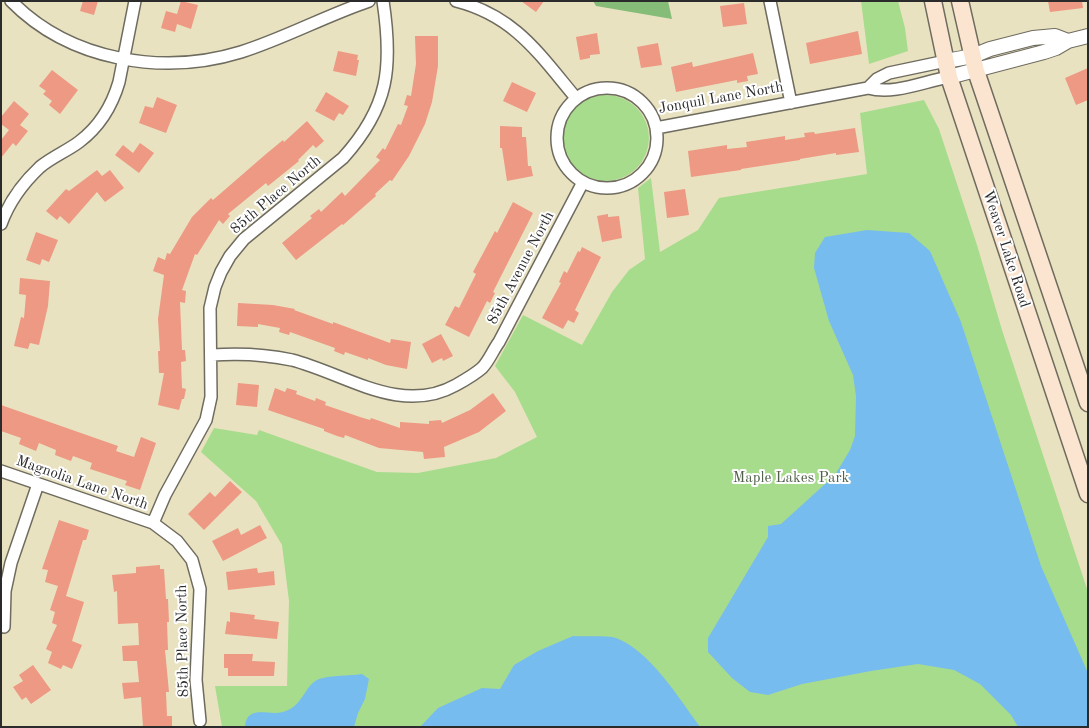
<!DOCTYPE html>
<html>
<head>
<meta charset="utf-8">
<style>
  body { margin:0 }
  #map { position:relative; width:1089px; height:728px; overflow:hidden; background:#e9e2c0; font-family:"Old Standard TT",serif }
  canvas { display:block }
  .frame { position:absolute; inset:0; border:2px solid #2b2b2b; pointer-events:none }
</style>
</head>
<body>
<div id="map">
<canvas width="1089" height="728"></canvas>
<div class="frame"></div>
</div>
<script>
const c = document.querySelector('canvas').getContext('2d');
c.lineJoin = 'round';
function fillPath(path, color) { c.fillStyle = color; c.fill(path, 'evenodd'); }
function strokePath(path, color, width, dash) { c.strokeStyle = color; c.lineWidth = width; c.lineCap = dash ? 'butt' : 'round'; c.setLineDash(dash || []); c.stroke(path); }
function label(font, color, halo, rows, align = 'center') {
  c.font = font + ' "Old Standard TT",serif'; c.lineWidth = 4; c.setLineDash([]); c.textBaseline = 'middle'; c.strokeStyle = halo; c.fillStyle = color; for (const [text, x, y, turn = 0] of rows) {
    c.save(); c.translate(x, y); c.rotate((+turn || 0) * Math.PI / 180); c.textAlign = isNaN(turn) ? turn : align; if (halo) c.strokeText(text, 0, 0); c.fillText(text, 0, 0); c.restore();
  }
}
const green = new Path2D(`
  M861,1H898L905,28L908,51L869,64Z
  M563 138a43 43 0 1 1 86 0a43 43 0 1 1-86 0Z
  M924,100L939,129L977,245L1002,330L1088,592V727H222L215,686H287L289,601L282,545L256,501L201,452L214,428L257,435L259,430L377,472L418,473L496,458L537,437L515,392L495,366L523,315L582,345L612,292L629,270L645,259L638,188L651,178L660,252L698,230L719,198L867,174L860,113Z`);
const forest = new Path2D(`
  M593,1H668L672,19L596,6Z`);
const water = new Path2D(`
  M867,230L909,233L930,251L961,322L1041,566L1088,673V727H1018L1011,715L980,684L954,670L918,664L871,671L802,684L768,695L750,692L732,678L708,652V638L768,537V526L781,524L835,475L850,450L855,436L856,396L853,375L829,321L814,268L815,253L825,237Z
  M573,636C585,637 606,635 616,638C650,651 679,698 700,727H420L438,708L482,688L500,689L514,665L538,651Z
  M362,674L369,679L365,699L358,713L354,727H245C247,704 268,716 283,712C303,707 305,684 319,679C332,675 348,676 362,674Z`);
const building = new Path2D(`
  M83,1H98L94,15L80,11Z
  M181,1L198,5L191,29L177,24L175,32L161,28L166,11L177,14Z
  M521,1H544L536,12Z
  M1048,1H1082L1083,8L1050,12Z
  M744,3L747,24L723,27L720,6Z
  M858,31L862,54L810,64L806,43Z
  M597,33L600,54L590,55V58L580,60L576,37Z
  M415,36H438V66L432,102L425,124L409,156L392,181L390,180L375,194L376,196L343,225L342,224L296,260L282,243L312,218L310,216L319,209L321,212L342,192L345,196L380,160L376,157L383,148L385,150L398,124L401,125L408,106L404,105L407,95L411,96L416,64Z
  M658,43L662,65L641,68L637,47Z
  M338,51L358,55L357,60H359L356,76L333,71Z
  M753,53L758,74L747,76L748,81L737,83V80L676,92L671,67L692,62L693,67Z
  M1088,68V100L1076,105L1065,78Z
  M52,70L78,90L60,114L49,105L52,101L43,94L46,91L39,86Z
  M512,82L536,93L527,112L503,101Z
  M326,92L349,106L343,115L339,113L334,121L315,111Z
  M157,97L177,105L166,133L139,123L145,106L153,108Z
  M14,101L29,114L20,125L28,131L16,146L13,143L1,158V140L9,130L1,124V117Z
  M307,121L324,141L316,148L313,145L298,160L299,161L268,186L266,183L228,214L230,216L223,224L219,220L197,255L195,254L182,290L186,291L185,303L180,302L182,350H185L186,361L181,362L182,388L186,389L184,399H182L179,410L158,405L164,373H159L158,351H160L158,319L164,275L153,271L158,257L165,260L167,253L170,254L192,217L211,198L213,200L266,154L283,140L284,142Z
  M500,126L522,127V137H526L528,166H531L533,176L507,181L502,148H500Z
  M855,128L859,152L836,155V153L800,159V160L741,169V170L691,177L688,151L727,145V149L747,147L746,142L785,136V140L805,137L804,133L814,132L815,134Z
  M140,143L154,153L139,173L115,155L123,145L133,153Z
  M97,170L102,176L110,170L124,188L105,202L97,192L69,224L60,216L57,220L46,211L66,189L69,191Z
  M685,189L689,215L667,218L664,192Z
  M513,202L533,213L493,292L495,293L490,303L487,301L469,337L445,325L455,306L459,308L476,274L473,272L495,231L497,233Z
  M608,214V217L619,216L622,238L602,242L597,216Z
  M36,232L58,240L49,262L42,259L40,265L26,260Z
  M582,247L601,257L575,310L579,313L574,323L568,320L563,329L542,318L561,283L559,282L564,271L567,273L578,251L580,252Z
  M20,278L50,281L48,306L39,345L30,343L28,349L14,346L21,317L24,318L26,295L19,294Z
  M238,303L273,305L295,309L294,310L333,324V322L390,343L391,339L411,342L407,369L386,365L368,358V360L345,352L344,355L334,351L335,348L290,332L289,335L279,332L280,328L258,324V327L237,326Z
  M441,334L453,356L443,361L442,358L432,363L422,344Z
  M238,383L259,385L257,407L236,405Z
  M275,388L285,392L287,388L297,391L296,394L315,401L316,398L326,402L325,405L360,417L370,420L371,418L400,428V422L429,424V421L441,420L442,423L470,410L493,393L506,411L479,432L444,447L445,457L424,459L423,452L379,448L345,435L344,438L337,436L324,431V429L268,410Z
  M1,405L118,446L116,451L134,457L141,437L156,443L140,490L125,485L127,481L90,469L92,463L73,456L71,461L55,455L56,450L39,443L36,451L19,444L21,438L1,431Z
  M230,481L242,492L204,530L188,514L210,492L215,497Z
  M59,520L89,530L86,540H83L66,596L84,602L72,641L82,645L72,669L63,665L61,669L48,663L52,652L46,649L57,625L52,623L55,612L50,610L58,586L45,582L48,570L42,569Z
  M260,525L267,538L223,561L212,541L238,528L241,535Z
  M160,565V569H164L166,599H168L169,622H167L168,650H165L169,692H166L167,716H172V727H143L141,697L124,699L122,683L139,682L137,661H123L122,646L139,645L138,623L118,624L117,591L114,592L112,575L136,573V567Z
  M257,568L258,573L274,571L275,585L228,590L226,572Z
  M230,612L255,615L254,619L279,622L277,639L225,634L227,621L230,622Z
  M224,654H253L252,661L275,662L274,676H228V668H224Z
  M33,665L51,690L31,704L26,697L22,700L13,687L23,681L19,675Z`);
const minor = new Path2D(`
  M11,1C70,61 163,76 241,52C285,38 325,16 369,1
  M456,1C515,16 539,54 576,98
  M770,1L791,103
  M868,88L877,79L889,73L946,61
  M557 138a50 50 0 1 1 100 0a50 50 0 1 1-100 0Z
  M656,128L868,88C894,95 922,82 949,77
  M1,224C9,202 23,183 40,167C52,157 67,151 79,142C99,127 112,106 119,82L135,1
  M212,355C240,353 264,354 292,360C346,374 401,416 456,385C465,380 474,375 482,368C489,361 493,350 499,342L583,182
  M1,471L153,523L177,541L192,560L200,589L196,680L200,721
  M153,523L165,495L206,420L211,397L210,308L215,287L221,272L230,256L244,239L343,158C389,107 393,67 383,1
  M4,627L5,591L11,563L38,484`);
const tertiary = new Path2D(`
  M946,61L973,56L990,49L1033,38L1055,36L1068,41
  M949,77L1044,52L1056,48L1068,41L1088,36`);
const secondary = new Path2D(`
  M933,1L949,77L1088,494
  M960,1L976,71L1088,403`);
const streetNames = [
  ["Jonquil Lane North",721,98,-10],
  ["85th Place North",276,195,-40],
  ["Weaver Lake Road",1006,249,72],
  ["85th Avenue North",521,268,-62],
  ["Magnolia Lane North",82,483,19],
  ["85th Place North",183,641,-91]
];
const parkNames = [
  ["Maple Lakes Park",791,478]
];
fillPath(green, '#a7dc8d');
fillPath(forest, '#85bc78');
fillPath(water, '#77bcee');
fillPath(building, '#ed9983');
strokePath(minor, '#6e6b5f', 14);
strokePath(tertiary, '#6e6b5f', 16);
strokePath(secondary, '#6e6b5f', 19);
strokePath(minor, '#fff', 11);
strokePath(tertiary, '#fff', 14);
strokePath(secondary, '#fce5d0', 16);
label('15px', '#2b2b2b', '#fff', streetNames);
label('15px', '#506048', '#fff', parkNames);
</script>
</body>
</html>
